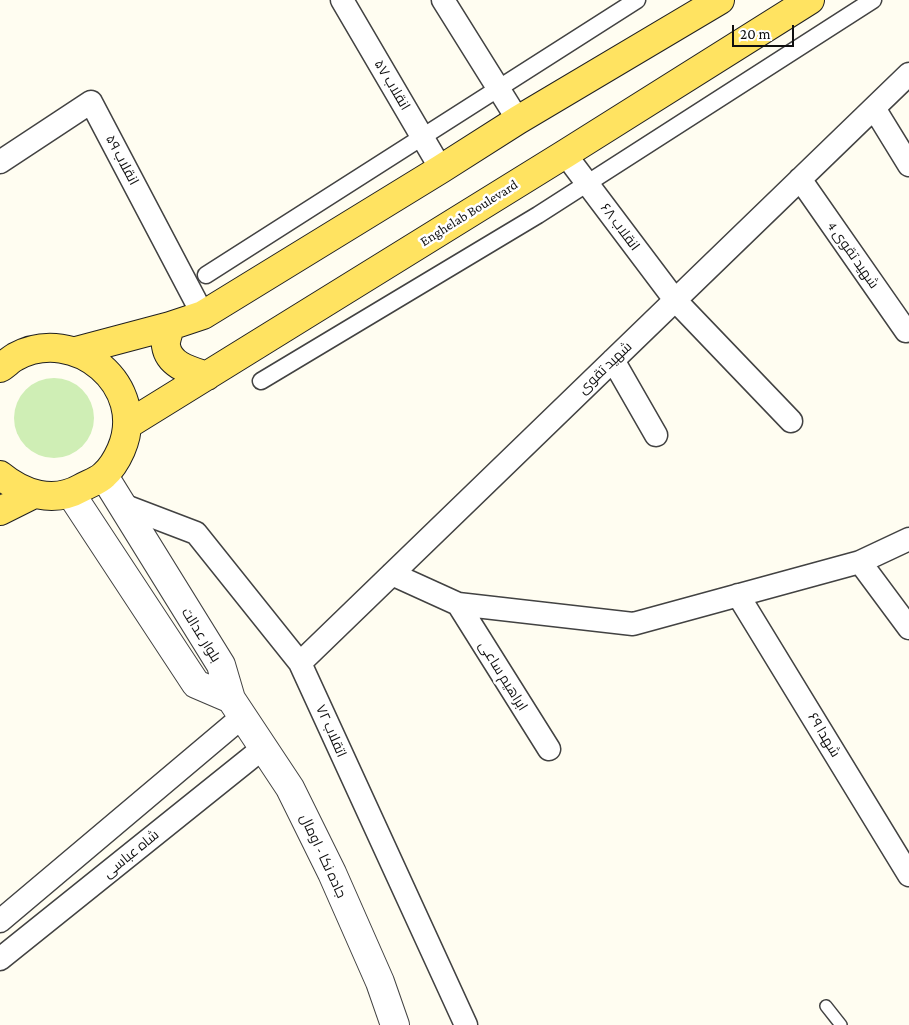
<!DOCTYPE html>
<html>
<head>
<meta charset="utf-8">
<style>
  body { margin:0 }
  #map { position:relative; width:909px; height:1025px; overflow:hidden; background:#fffdf1; font-family:"Crimson Pro",serif }
  canvas { display:block }
  .scale { position:absolute; left:732px; top:25px; width:62px; height:22px; box-sizing:border-box; border:2px solid #0f0f0f; border-top:0; padding-left:6px; font-size:15px; line-height:18px; white-space:nowrap; color:#0f0f0f; -webkit-text-stroke:4px #fff; paint-order:stroke }
</style>
</head>
<body>
<div id="map">
<canvas width="909" height="1025"></canvas>
<div class="scale">20 m</div>
</div>
<script>
const c = document.querySelector('canvas').getContext('2d');
c.lineJoin = 'round';
function fillPath(path, color) { c.fillStyle = color; c.fill(path, 'evenodd'); }
function strokePath(path, color, width, dash) { c.strokeStyle = color; c.lineWidth = width; c.lineCap = dash ? 'butt' : 'round'; c.setLineDash(dash || []); c.stroke(path); }
function label(font, color, halo, rows, align = 'center') {
  c.font = font + ' "Crimson Pro",Cairo,serif'; c.lineWidth = 5; c.setLineDash([]); c.textBaseline = 'middle'; c.strokeStyle = halo; c.fillStyle = color; for (const [text, x, y, turn = 0] of rows) {
    c.save(); c.translate(x, y); c.rotate((+turn || 0) * Math.PI / 180); c.textAlign = isNaN(turn) ? turn : align; if (halo) c.strokeText(text, 0, 0); c.fillText(text, 0, 0); c.restore();
  }
}
const green = new Path2D(`
  M14 418a40 40 0 1 1 80 0a40 40 0 1 1-80 0Z`);
const service = new Path2D(`
  M826,1006L841,1025`);
const pedestrian = new Path2D(`
  M206,275L637,0
  M261,381L538,215L873,0`);
const minor = new Path2D(`
  M342,0L441,169
  M443,0L518,120
  M874,108L909,165
  M565,154L675,300L791,421
  M0,162L91,102L203,315
  M800,179L906,331
  M613,360L656,435
  M120,504L196,533L300,663L466,1025
  M860,562L909,628
  M392,574L458,604L633,624L860,562L909,539
  M738,595L909,875
  M458,604L549,749
  M300,663L909,74
  M0,921L242,717
  M0,959L263,748`);
const tertiary = new Path2D(`
  M104,476L221,665L231,699L290,788L332,873L380,982L395,1025
  M71,494L196,684L231,699`);
const primary = new Path2D(`
  M170,326C169,332 165,341 166,346C169,366 192,371 207,376
  M76,351L170,326L203,315L441,169L518,120L720,0
  M0,368C5,365 10,360 15,357C75,324 149,386 121,450C117,459 112,468 104,475C98,481 88,484 81,488C53,504 23,494 0,475
  M127,425L565,154L810,0
  M0,511L34,494`);
const streetNames = [
  ["انقلاب ۵۷",392,85,59],
  ["انقلاب ۵۹",122,160,62],
  ["Enghelab Boulevard",469,213,-32],
  ["انقلاب ۶۸",620,227,53],
  ["شهید تقوی 4",853,255,55],
  ["شهید تقوی",605,368,-44],
  ["بلوار عدالت",201,635,58],
  ["ابراهیم ساعی",503,676,58],
  ["اتقلاب ۷۲",331,731,66],
  ["شهدا ۶۹",824,735,59],
  ["شاه عباسی",131,854,-39],
  ["جاده نکا - اومال",323,856,65]
];
fillPath(green, '#cfeeb5');
strokePath(service, '#424242', 14);
strokePath(pedestrian, '#424242', 19);
strokePath(minor, '#424242', 25);
strokePath(tertiary, '#424242', 30);
strokePath(primary, '#202020', 30);
strokePath(service, '#fff', 11);
strokePath(pedestrian, '#fff', 16);
strokePath(minor, '#fff', 22);
strokePath(tertiary, '#fff', 28);
strokePath(primary, '#ffe361', 28);
label('14px', '#0f0f0f', '#fff', streetNames);
</script>
</body>
</html>
